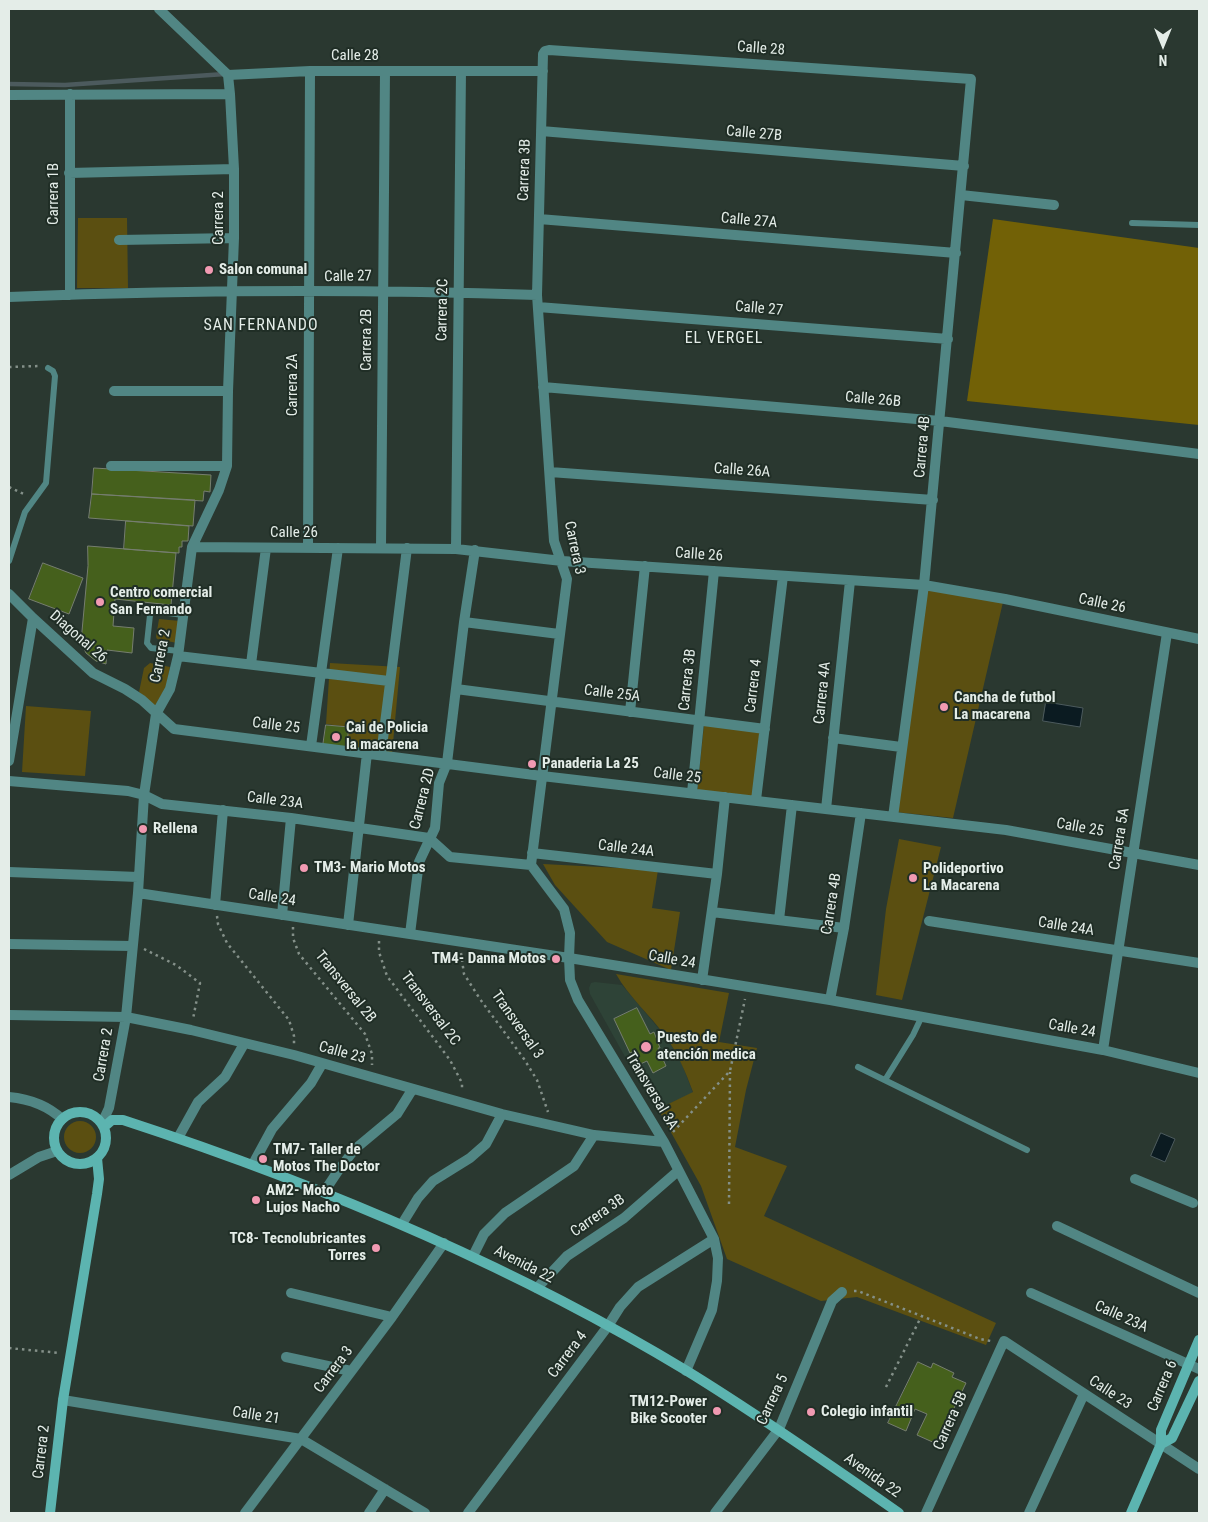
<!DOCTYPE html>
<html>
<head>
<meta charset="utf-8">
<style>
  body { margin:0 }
  #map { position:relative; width:1208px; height:1522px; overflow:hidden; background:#2a3830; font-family:"Roboto Condensed",sans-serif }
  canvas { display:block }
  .frame { position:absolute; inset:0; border:10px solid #e4ede8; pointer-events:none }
  .north { position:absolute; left:1138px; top:20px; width:50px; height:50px; -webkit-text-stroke:4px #202e26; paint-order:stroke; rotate:180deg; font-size:14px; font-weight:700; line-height:20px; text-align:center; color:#e4ede8 }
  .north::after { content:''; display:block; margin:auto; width:18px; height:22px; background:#e4ede8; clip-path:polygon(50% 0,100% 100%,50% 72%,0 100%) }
</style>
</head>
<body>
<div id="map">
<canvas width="1208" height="1522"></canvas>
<div class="frame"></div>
<div class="north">N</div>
</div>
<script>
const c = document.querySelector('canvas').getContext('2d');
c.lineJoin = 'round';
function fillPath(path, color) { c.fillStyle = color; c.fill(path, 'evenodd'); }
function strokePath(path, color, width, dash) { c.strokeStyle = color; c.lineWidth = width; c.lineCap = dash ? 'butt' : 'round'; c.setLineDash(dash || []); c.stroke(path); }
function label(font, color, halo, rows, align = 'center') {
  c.font = font + ' "Roboto Condensed",sans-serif'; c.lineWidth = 4; c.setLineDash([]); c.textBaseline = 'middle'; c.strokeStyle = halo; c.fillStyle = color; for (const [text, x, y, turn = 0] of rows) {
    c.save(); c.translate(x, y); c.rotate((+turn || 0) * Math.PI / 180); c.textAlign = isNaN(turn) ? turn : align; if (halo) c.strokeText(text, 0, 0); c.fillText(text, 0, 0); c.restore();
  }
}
const built = new Path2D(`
  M595,982L622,985L665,1036L680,1059L693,1093L658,1109L638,1080L590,994L589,988L591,983Z`);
const green = new Path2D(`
  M78,218H127L128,288H77Z
  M925,586L1003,602L953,818L895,812Z
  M159,619L180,621L177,643L157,639L156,637Z
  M150,663L170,667L166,687L155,706L139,692L144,668Z
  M330,663L400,667L392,754L346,749L349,727L326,724Z
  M26,706L91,711L85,776L22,772Z
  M704,725L763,732L754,799L697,792Z
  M899,839L941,847L902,1000L876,995L886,909Z
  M543,864L658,870L652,908L680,912L671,970L607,942L555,885Z
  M616,974L729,993L719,1042L757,1048L746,1090L735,1147L787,1166L764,1216L996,1323L986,1345L857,1297L821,1301L727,1259L701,1186L658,1109L693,1092C686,1073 678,1054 666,1037C650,1015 629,997 616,974Z
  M64 1137a16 16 0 1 1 32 0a16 16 0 1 1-32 0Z`);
const forest = new Path2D(`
  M993,219L1199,248V425L967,401Z`);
const water = new Path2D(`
  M1046,702L1083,708L1080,727L1043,721Z
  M1161,1133L1175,1139L1165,1162L1151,1156Z`);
const stream = new Path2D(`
  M9,84L65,85L225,74`);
const building = new Path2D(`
  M94,468L211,475L210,492L204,491L203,501L92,494Z
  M92,494L195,500L193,526L89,518Z
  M126,521L189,526L188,541H182V547H179V553L124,549Z
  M88,546L176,553L171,605L115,599L113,626L134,628L132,653L107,650L106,664L96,661L86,653L81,642L88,566Z
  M43,563L83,578L69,614L29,599Z
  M326,725L349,727L346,749L323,746Z
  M637,1008L650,1034L654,1032L660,1048H658L666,1066L653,1073L647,1061L638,1065L632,1052L630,1053L614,1019Z
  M918,1362L931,1368L933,1363L954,1373L952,1377L966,1383L937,1444L917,1435L927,1414L915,1409L906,1431L888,1423Z`);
const path = new Path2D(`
  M9,367L40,366
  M9,487L26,495
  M217,916L218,924L227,943L289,1020L294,1036V1044
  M293,927V938L299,954L365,1034L372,1054V1065
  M379,941V952L387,976L450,1060L462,1083V1090
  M144,949L176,965L200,983L193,1019
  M461,953L464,974L480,999L524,1059L537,1080L548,1112
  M673,1132L730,1071L745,999
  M729,1204L730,1072
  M854,1291H858L980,1339L991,1341
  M9,1348L60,1353
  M886,1387L921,1317`);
const lane = new Path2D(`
  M1132,223L1199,225
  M9,561L25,512L46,483L55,376L53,371L48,368
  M179,651L151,648L147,643L150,615L154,611L183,615
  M858,1067L1027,1150
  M885,1080L913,1035L922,1016`);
const street = new Path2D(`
  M159,9L228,75
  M228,75L310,71H543
  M70,94V295
  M9,95L230,94
  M541,131L964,166
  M69,173L234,169
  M961,195L1054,205
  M539,219L956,253
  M119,240L234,238
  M9,297C185,290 361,289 537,295
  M538,307L948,339
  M543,387L940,421L1199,454
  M114,391H228
  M111,466H227
  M550,472L933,500
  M192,547L456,549L562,561L924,585L1005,599L1199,639
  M308,548L310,71
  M381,548L385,71
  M456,549L461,71
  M9,594L33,618L93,673L125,689L142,700L174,729L542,776L1006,830L1199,865
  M464,622L559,634
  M178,656L389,681
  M251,664L266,548
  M456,689L765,729
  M630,712L645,566
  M833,738L901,747
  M311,746L338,548
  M381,755L407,548
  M9,761L33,618
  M9,781L128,791L144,795L162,804L291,818L429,838L450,857L531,865
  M692,793L714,571
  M756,800L783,576
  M826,809L850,581
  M532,853L717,874
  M531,865L567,579L554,541L537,295L543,54L545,51L549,50L971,79L924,585L893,817
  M531,865L564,909L570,933L569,958L570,980L578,1000L664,1142L714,1239L718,1258L717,1281L712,1310L686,1371
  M9,872L138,877
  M138,893L569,958L830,1000L1103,1050L1199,1073
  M215,905L223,810
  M712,912L844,928
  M282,915L291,818
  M779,920L792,805
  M929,921L1199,963
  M348,925L367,753
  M410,934L419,862L435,828L439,783L447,763L464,622L475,550
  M9,944L132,946
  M702,980L717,874L725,797
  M830,1000L844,928L861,813
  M9,1015L126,1017L191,1030L294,1055L502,1114L594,1135L664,1142
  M1103,1050L1167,633
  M9,1097C29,1099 47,1105 62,1119
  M102,1123L109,1108L126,1017L138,893L144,795L156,714L170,689L178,656L192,547L219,490L227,466L228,391L234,238V169L230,94L228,75
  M178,1138L198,1102L225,1077L244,1044
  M253,1164L272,1129L311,1083L322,1064
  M9,1175L39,1157L57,1151
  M1135,1179L1193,1203
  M324,1192L340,1168L355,1149L397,1114L412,1090
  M402,1224L418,1198L433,1181L470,1158L486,1144L502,1114
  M1057,1226L1199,1293
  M473,1256L484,1234L505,1213L574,1166L594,1135
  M537,1288L567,1256L624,1218L678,1171
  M291,1293L392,1317
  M1031,1293L1199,1369
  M286,1357L351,1371
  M63,1400L301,1439L425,1513
  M245,1513L392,1317L444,1243
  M369,1513L385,1489
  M468,1513L608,1326L620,1307L638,1287L714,1239
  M715,1513L779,1429L832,1301L842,1292
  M926,1513L1004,1341L1199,1469
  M1029,1513L1084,1394`);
const secondary = new Path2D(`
  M54 1138a26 26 0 1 1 52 0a26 26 0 1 1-52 0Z
  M104,1127L112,1120H123C319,1184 510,1264 687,1371C760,1416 829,1464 899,1513
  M1161,1444L1172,1438L1199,1381
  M50,1513L63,1400L97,1194L99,1179L97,1158
  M1131,1513L1161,1444V1430L1199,1340`);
const markers = [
  [209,270,5,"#f19ab2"],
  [100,602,5,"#f19ab2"],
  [944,707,5,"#f19ab2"],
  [336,737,5,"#f19ab2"],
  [532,764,5,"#f19ab2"],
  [143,829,5,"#f19ab2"],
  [304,868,5,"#f19ab2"],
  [913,878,5,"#f19ab2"],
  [556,959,5,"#f19ab2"],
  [646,1047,6,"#f19ab2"],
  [263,1159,5,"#f19ab2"],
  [256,1200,5,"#f19ab2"],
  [376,1248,5,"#f19ab2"],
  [717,1411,5,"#f19ab2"],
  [811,1412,5,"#f19ab2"]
];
const streetNames = [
  ["Calle 28",761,49,4],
  ["Calle 28",355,56],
  ["Calle 27B",754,134,5],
  ["Carrera 3B",525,170,-88],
  ["Carrera 1B",54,194,-90],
  ["Carrera 2",219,218,-90],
  ["Calle 27A",749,221,5],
  ["Calle 27",348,277,-1],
  ["Calle 27",759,309,5],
  ["Carrera 2C",443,310,-89],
  ["Carrera 2B",367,340,-90],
  ["Carrera 2A",293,385,-90],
  ["Calle 26B",873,400,5],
  ["Carrera 4B",923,447,-85],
  ["Calle 26A",742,471,4],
  ["Calle 26",294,533],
  ["Carrera 3",574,548,78],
  ["Calle 26",699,555,4],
  ["Calle 26",1102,604,12],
  ["Diagonal 26",78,637,41],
  ["Carrera 2",161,656,-79],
  ["Carrera 3B",688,680,-84],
  ["Carrera 4",754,686,-83],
  ["Carrera 4A",823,693,-84],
  ["Calle 25A",612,694,7],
  ["Calle 25",276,726,7],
  ["Calle 25",677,776,7],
  ["Carrera 2D",423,799,-76],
  ["Calle 23A",275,801,7],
  ["Calle 25",1080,828,10],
  ["Carrera 5A",1120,839,-81],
  ["Calle 24A",626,849,7],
  ["Calle 24",272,898,9],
  ["Carrera 4B",832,904,-81],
  ["Calle 24A",1066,927,9],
  ["Calle 24",672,960,10],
  ["Transversal 2B",345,987,51],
  ["Transversal 2C",430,1009,53],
  ["Transversal 3",517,1025,55],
  ["Calle 24",1072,1029,10],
  ["Calle 23",342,1053,15],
  ["Carrera 2",104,1055,-80],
  ["Transversal 3A",651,1091,59],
  ["Carrera 3B",598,1216,-35],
  ["Avenida 22",524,1265,27],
  ["Calle 23A",1121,1317,24],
  ["Carrera 4",568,1355,-53],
  ["Carrera 3",334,1370,-53],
  ["Carrera 6",1163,1386,-67],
  ["Calle 23",1110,1393,33],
  ["Carrera 5",773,1400,-65],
  ["Calle 21",256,1416,9],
  ["Carrera 5B",951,1421,-66],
  ["Carrera 2",42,1452,-83],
  ["Avenida 22",872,1476,35]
];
const poiNames = [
  ["Salon comunal",219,270],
  ["Centro comercial",110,593],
  ["San Fernando",110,610],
  ["Cancha de futbol",954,698],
  ["La macarena",954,715],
  ["Cai de Policia",346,728],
  ["la macarena",346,745],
  ["Panaderia La 25",542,764],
  ["Rellena",153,829],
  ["TM3- Mario Motos",314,868],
  ["Polideportivo",923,869],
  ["La Macarena",923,886],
  ["TM4- Danna Motos",546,959,"right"],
  ["Puesto de",657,1038],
  ["atención medica",657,1055],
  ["TM7- Taller de",273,1150],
  ["Motos The Doctor",273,1167],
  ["AM2- Moto",266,1191],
  ["Lujos Nacho",266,1208],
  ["TC8- Tecnolubricantes",366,1239,"right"],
  ["Torres",366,1256,"right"],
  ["TM12-Power",707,1402,"right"],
  ["Bike Scooter",707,1419,"right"],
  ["Colegio infantil",821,1412]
];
const neighbourhoodNames = [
  ["SAN FERNANDO",261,326],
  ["EL VERGEL",724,339]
];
fillPath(built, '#2e4337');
fillPath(green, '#5b4f11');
fillPath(forest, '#726106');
fillPath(water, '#0b1b21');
strokePath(water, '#4c5a5d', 1);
strokePath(stream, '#4c5a5d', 4.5);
fillPath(building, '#45601c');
strokePath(building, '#767e6f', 1);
strokePath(path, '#849089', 2.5, [2.5, 4]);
strokePath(lane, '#518684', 6);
strokePath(street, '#518684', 10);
strokePath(secondary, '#5cb4b0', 10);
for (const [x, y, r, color] of markers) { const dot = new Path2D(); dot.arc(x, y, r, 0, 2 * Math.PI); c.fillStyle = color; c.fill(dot); strokePath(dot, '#202e26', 2); }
label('15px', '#e4ede8', '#202e26', streetNames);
label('bold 15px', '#e4ede8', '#202e26', poiNames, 'left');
c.letterSpacing = '1px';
label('16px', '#e4ede8', '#202e26', neighbourhoodNames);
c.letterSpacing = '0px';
</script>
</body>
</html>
